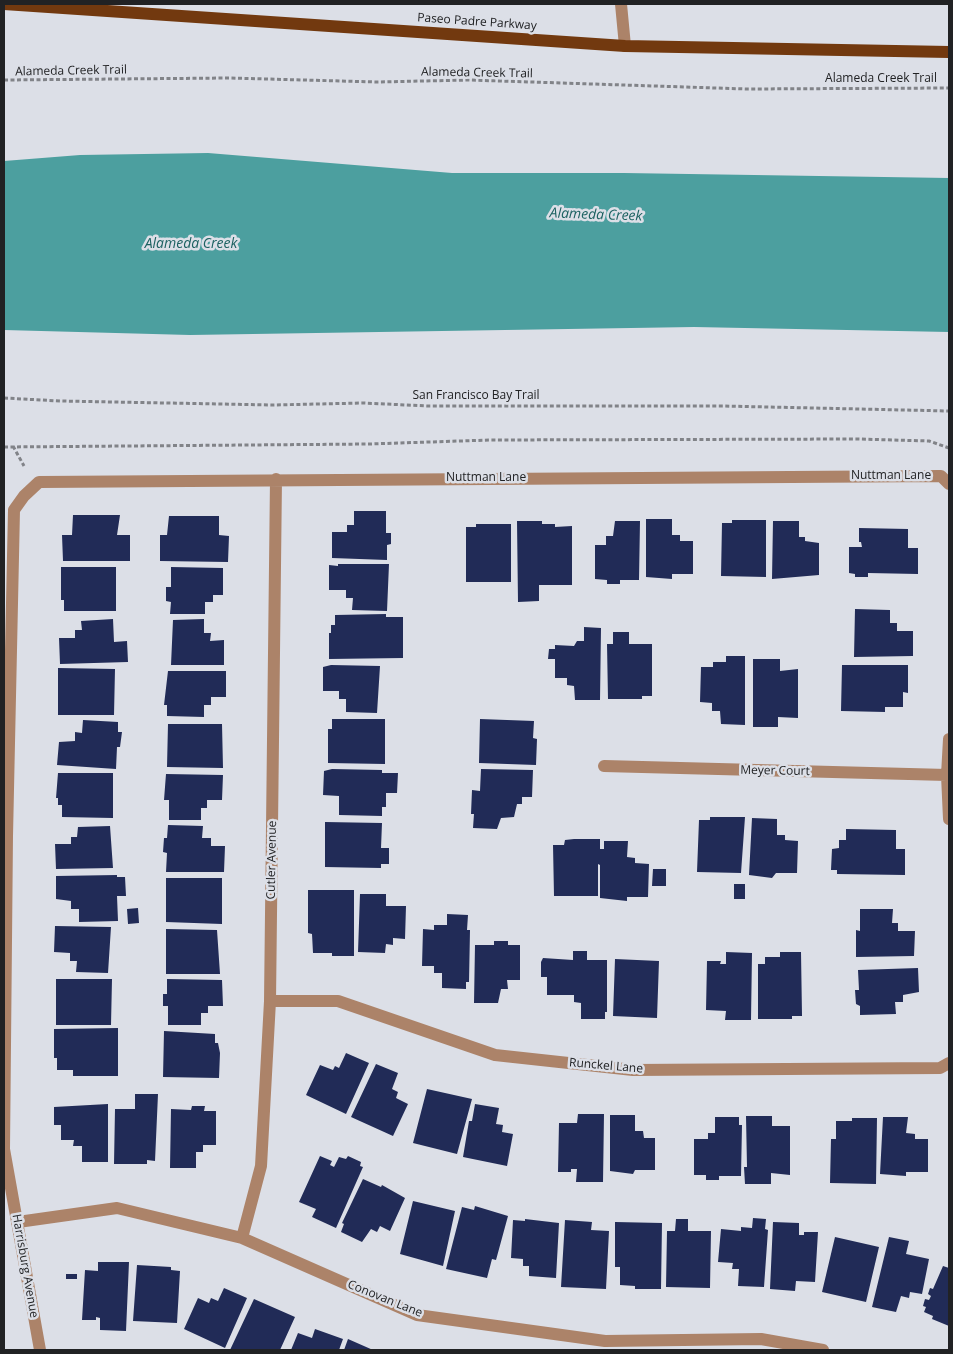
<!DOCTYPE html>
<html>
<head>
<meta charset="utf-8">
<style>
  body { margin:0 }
  #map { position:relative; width:953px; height:1354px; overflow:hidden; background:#dcdfe7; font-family:"Open Sans",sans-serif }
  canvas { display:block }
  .frame { position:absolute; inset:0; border:5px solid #212224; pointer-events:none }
</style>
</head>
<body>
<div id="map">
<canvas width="953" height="1354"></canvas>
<div class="frame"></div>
</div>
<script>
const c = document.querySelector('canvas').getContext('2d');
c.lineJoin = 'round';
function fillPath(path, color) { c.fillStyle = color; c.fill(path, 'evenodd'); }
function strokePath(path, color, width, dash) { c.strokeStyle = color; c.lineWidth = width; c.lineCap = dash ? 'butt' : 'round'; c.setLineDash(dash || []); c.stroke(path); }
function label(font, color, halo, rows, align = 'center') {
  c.font = font + ' "Open Sans",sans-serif'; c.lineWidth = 5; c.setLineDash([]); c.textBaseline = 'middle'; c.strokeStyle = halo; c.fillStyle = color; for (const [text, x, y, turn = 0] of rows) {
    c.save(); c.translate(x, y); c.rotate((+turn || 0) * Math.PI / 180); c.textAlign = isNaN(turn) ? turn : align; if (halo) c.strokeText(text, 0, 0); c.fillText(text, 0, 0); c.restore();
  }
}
const water = new Path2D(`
  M208,153L452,173H624L949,178V332L694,327L190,335L4,330V161L80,155Z`);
const building = new Path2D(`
  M354,511H386V533H391V544L387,545V560L332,558V532H347V525H354Z
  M73,515H120L117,535H130V561H63L62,535H72Z
  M169,516H219V535L229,536L228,562L160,561V535H167Z
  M646,519H672V535H680V541H693V574H672V579L646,577Z
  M732,520H766V577L721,576L722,523H732Z
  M517,521H542V524H555V527L572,526V585H539V601L518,602Z
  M615,521H640L639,580H620V584H607V580L595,579V545H606V536H613Z
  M773,521H799V537H805V541L819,543V575L772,579Z
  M476,524H511V582H466V527H476Z
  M859,528L908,529V548H918V574L868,573V577H855V574L849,573V547H862L861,542H859Z
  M338,564H389L387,611L352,610L353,598H346V590H329V565L338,566Z
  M61,567H116V611H64V600H61Z
  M171,567L223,568V595H213V602H205V614H170L171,602L166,601V587H171Z
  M855,609L890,610V623H897V631H913V656L854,657Z
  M386,614V617H403V658L329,659V633H331V625H335V615Z
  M113,619L114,642L127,641L128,662L60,664L59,638H75V630H82L81,621Z
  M204,619V633H211L210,641L224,640V665H171L173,620Z
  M584,627L601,628L600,700H575L574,686L567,685V678H555V659H548L549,649H555V645L574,646L577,641H584Z
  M613,632H629V644H652V696H642V699H608L607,644H613Z
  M726,656H745V725L721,724L720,711H712V703L700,702L701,667H713V662H726Z
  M753,659H780V671L798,669V718L778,717V727H753Z
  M331,665L380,666L377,713L346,712V699H339V691H323V667Z
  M842,665H908V693L903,692V707H885V712L841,711Z
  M58,668L115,669L114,715H58Z
  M168,671H226V697H211V705H204V717L167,716V705H164Z
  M332,719H385V764L328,763V729H332Z
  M480,719L534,721L533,738L537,739L536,765L479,763Z
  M83,720L118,722V732H122L120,747H117L116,769L57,765L59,742L75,741V732L82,733Z
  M168,724H222L223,768L167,767Z
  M332,769L382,770V773H398L397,793H386V807H382V816L339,815V796L323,795L324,771Z
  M481,769L533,770L532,797H522V804H517L514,817L501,818L497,829L473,828L474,814H471L472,790L480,791Z
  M58,773H113V818L62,817V805H58V798H56Z
  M166,774L223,775L222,800H207V808H201V820H169V800H164Z
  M710,817H745L741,873L697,872L699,820H710Z
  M752,818L777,819V835H785V840L798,841L797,873H776L772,878L749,875Z
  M325,822L382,823L381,848H389V864H381V868L325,867Z
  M168,825L203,826L202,838H211V846H225L224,872H166L167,853L163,852L164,838H167Z
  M110,826L113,868L56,869L55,844H71V837H77L78,827Z
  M846,829L896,830V849H905V875L837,874V870H831L832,849L839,848V840H846Z
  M574,839H600V849H604V841H628L627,857L635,858V863L649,864L648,897H627V901L600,898V865L598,864V896H554L553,845H564L565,840Z
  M653,869H666V886H652Z
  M117,875V877H125L126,896H117L118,921L79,922V909H71V901L56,899V876Z
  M166,878H222V924L166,922Z
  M734,884H745V899H734Z
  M308,890H354V956H332V953H313L312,934L308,933Z
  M360,894H386V906H406L405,939L393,938V945L386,944L385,953L358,952Z
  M138,908L139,923L128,924L127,909Z
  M860,909H893L892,923H898V931H915L914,956L856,957V930L860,931Z
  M447,914L468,915L467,930H470L469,982H466V989L442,988V973H434V966H422L423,929L434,930V925H447Z
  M55,926L111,927L108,973L76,972L77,961H70V953L54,952Z
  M166,929L217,930L220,974H166Z
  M494,941H508V945H520V980H507L508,989H501L498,1003H474L475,945H494Z
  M573,951H587V960H607V1012H605V1019H581V1003L574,1002V995H547V977H541V962L543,958L573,960Z
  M726,952L752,953L751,1020H725L726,1011L706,1010L707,961H721L720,964H726Z
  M780,952H801L802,1016H792V1019H758V964H765V957H780Z
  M615,959L659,961L657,1018L613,1016Z
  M918,968L919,992L903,995V1002H895L896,1014L860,1015V1006L856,1004L855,990H859L858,970Z
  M56,979H112L111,1025H56Z
  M167,979L222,980L223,1006H208V1013H201V1025H168V1006H163V994H167Z
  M118,1028V1076H73V1070H57V1058H54V1029Z
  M164,1031L215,1034V1043H218L220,1053L219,1078L163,1077Z
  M346,1053L369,1063L346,1114L306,1095L320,1065L333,1070L335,1066L339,1068Z
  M376,1064L398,1073L392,1089L398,1092L396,1098L408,1104L393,1136L351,1117Z
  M427,1089L472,1099L457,1154L413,1143Z
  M135,1094H158L155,1161L147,1160V1164H114L115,1109H135Z
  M108,1104V1162H82V1146H73L74,1140H61V1125H54V1107Z
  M475,1104L499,1108L496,1124L503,1125L502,1132L513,1134L507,1166L463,1157L469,1121H472Z
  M192,1106H205L204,1111H216V1145H203V1152H196V1168H170L171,1109L191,1110Z
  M578,1114H604L603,1182H576L577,1169H571V1172H558L559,1123H577Z
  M610,1115H635V1131H643L644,1138H655V1170H635L633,1174L610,1171Z
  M746,1116H772V1126H790V1175L771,1173V1184H745L744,1167H747Z
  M715,1117H739V1125H742L741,1176H719V1180H706V1175H694V1139H708V1133H715Z
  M883,1117H908L906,1133L915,1134V1139H928V1172H906V1176L880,1174Z
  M852,1118H877L876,1184L830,1183L831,1139H836V1121H852Z
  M320,1156L332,1161L330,1165L334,1167L339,1157L346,1159L348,1156L361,1162L360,1166L363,1167L336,1228L312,1217L316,1209L299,1202Z
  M363,1179L381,1187L382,1185L405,1198L390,1231L380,1226L377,1232L371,1229L362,1242L341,1232L344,1224L342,1223Z
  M413,1201L455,1211L443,1266L400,1254Z
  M475,1206L508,1216L496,1260L492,1259L487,1278L446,1269L462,1207L474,1210Z
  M753,1218L766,1219L765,1229L768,1230L764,1287L738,1286L739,1269H732L733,1263L718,1262L721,1229L741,1231V1227L752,1228Z
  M525,1219L559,1223L556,1278L529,1276V1266H523V1259L511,1258L513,1220L525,1221Z
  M676,1219H688V1231H711L710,1288L666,1287L667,1231H675Z
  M565,1220L592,1222L591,1230L609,1231L606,1289L561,1287Z
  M615,1222L662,1223L661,1289H635V1286L620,1285V1267H615Z
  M773,1222L799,1223V1235H804V1232H818L815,1282L796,1281L795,1291L770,1289Z
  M835,1237L879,1247L866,1302L822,1292Z
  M889,1237L909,1241L906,1254L929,1259L922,1294L910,1292L909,1298L901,1296L896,1312L872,1307Z
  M98,1262H129L126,1331L100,1330V1318L96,1317V1320H82L85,1270L98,1271Z
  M137,1265L171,1267V1270L180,1271L177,1323L133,1321Z
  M943,1266L949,1268V1326L932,1319L933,1316L924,1312L926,1307L923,1306L925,1299L929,1300L931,1296L928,1294L930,1288L933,1289Z
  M66,1274H77V1279H66Z
  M224,1288L247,1298L225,1348L184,1329L198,1298L209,1303L211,1298L218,1301Z
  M254,1299L295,1317L280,1350H230Z
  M315,1329L343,1339L339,1350H291L298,1333L312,1338Z
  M348,1339L373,1350H344Z`);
const path = new Path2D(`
  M4,80L230,78L377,82L469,80L747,89L949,88
  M4,398L60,401L273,405L363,403L428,406H723L949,411
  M13,446L24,466
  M4,447L369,444L490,440L858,439L929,441L949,448`);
const minor = new Path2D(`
  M621,4L625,46
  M949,739L947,775L949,819
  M604,766L947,775
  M270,1001H338L495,1055L633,1070L940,1068L949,1063
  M18,1222L117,1208L242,1238L417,1315L605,1341L761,1339L823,1350
  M242,1238L261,1166L270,1001L276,479
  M40,1350L4,1149L7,836L14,510L24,496L39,482L941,476L949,484`);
const major = new Path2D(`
  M4,4L625,46L949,52`);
const streetNames = [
  ["Paseo Padre Parkway",477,22,4],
  ["Alameda Creek Trail",71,71,-1],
  ["Alameda Creek Trail",477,73,1],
  ["Alameda Creek Trail",881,79],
  ["San Francisco Bay Trail",476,396],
  ["Nuttman Lane",891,476],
  ["Nuttman Lane",486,478],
  ["Meyer Court",775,771,1],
  ["Cutler Avenue",272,860,-89],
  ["Runckel Lane",606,1066,5],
  ["Harrisburg Avenue",25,1266,80],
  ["Conovan Lane",385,1299,22]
];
const waterNames = [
  ["Alameda Creek",596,215,2],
  ["Alameda Creek",191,244]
];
fillPath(water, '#4c9f9f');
fillPath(building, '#212b57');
strokePath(path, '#818388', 3, [4, 2.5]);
strokePath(minor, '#ac8369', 12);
strokePath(major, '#72390f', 12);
label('12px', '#212224', '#dcdfe7', streetNames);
label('italic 14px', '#1c6161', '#dcdfe7', waterNames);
</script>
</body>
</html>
